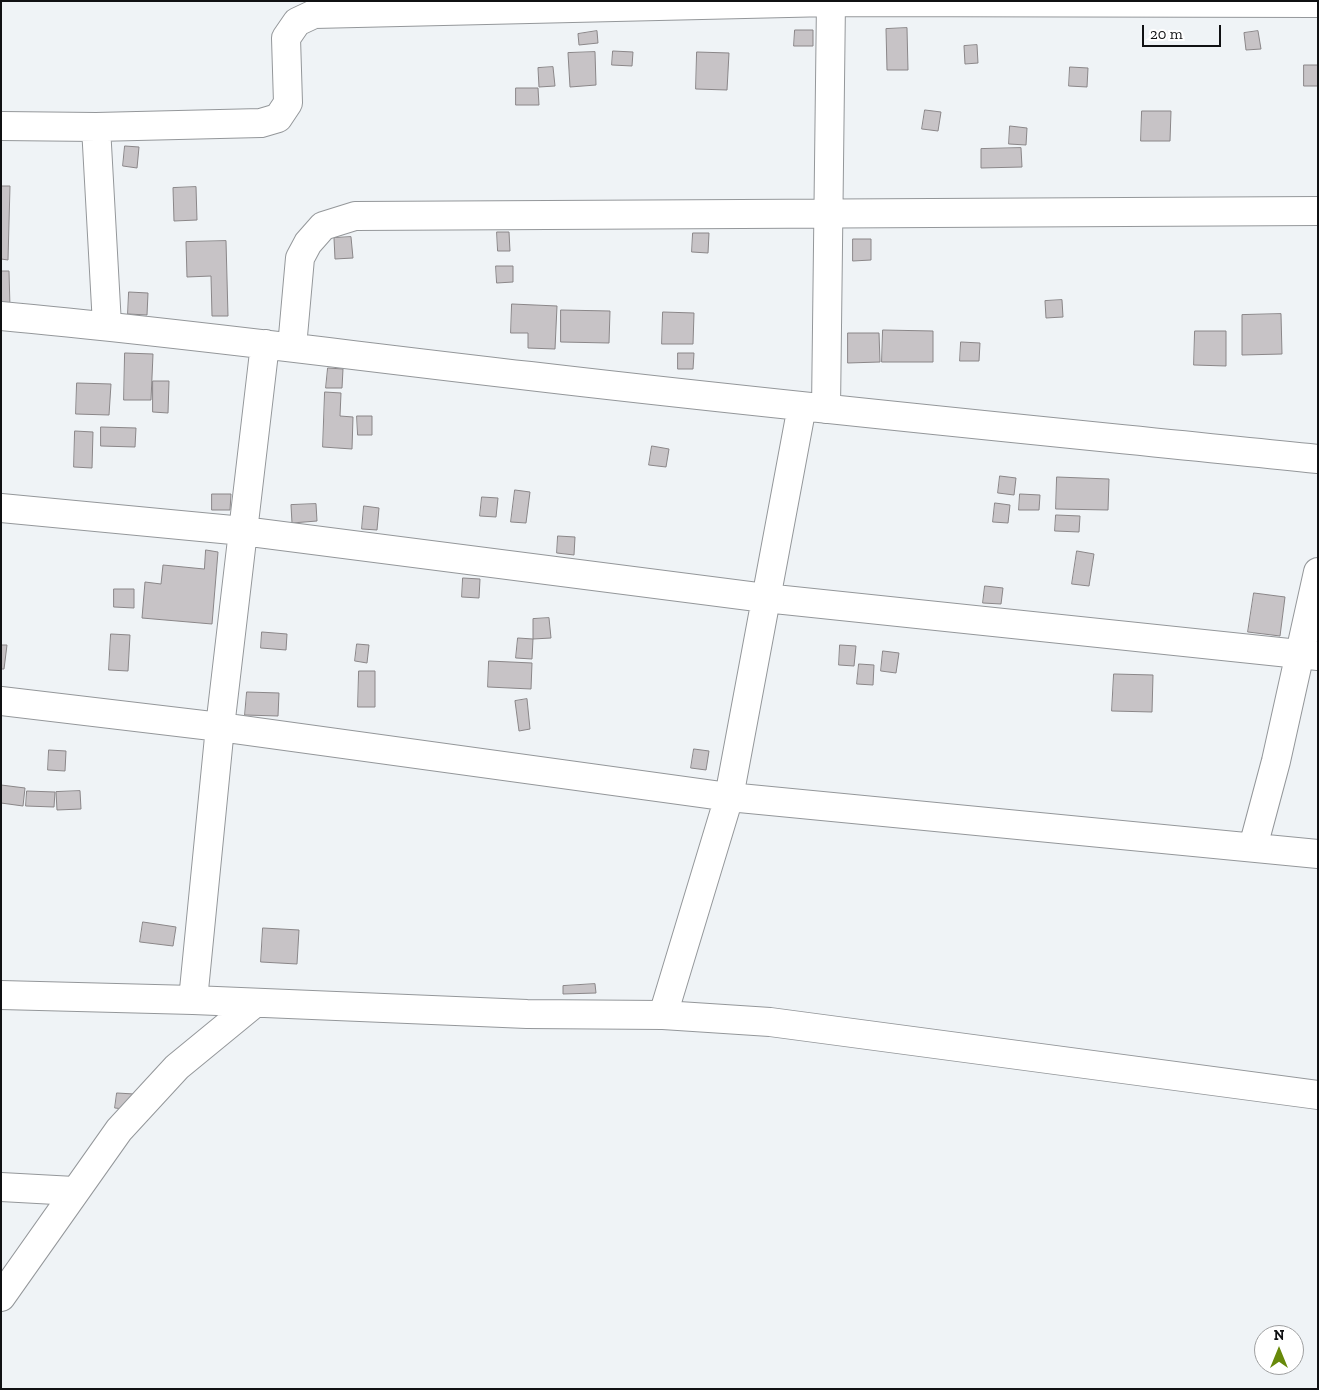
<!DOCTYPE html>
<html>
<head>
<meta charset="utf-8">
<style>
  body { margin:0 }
  #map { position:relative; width:1319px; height:1390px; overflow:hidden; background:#eff3f6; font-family:"Zilla Slab",serif }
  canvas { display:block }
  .frame { position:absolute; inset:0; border:2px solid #101113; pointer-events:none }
  .north { position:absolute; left:1254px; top:1325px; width:50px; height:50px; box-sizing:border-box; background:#fff; border:1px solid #9fa0a1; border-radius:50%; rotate:0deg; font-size:14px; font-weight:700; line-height:20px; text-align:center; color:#101113 }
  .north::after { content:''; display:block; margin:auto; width:18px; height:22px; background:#67890a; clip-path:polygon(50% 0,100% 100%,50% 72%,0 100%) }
  .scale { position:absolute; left:1142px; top:25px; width:79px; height:22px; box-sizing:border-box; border:2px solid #101113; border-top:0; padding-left:6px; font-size:15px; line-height:18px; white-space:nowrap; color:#101113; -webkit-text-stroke:4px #fff; paint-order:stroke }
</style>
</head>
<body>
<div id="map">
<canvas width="1319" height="1390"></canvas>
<div class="frame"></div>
<div class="north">N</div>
<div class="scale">20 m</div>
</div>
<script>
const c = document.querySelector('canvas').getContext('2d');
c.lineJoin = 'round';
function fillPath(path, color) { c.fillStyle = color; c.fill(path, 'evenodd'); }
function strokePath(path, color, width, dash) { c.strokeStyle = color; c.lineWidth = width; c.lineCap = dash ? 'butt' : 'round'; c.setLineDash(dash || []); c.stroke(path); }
const building = new Path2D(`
  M907,28L908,70H887L886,29Z
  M795,30H813V46H794Z
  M597,31L598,43L579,45L578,34Z
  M1258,31L1261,49L1246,50L1244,33Z
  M977,45L978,63L965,64L964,46Z
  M613,51L633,52L632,66L612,65Z
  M595,52L596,85L570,87L568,53Z
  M697,52L729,53L727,90L696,89Z
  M1304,65H1318V86H1304Z
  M553,67L555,86L539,87L538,68Z
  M1070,67L1088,68L1087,87L1069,86Z
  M516,88H538L539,105H516Z
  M925,110L941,112L938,131L922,129Z
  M1142,111H1171L1170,141H1141Z
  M1010,126L1027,128L1026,145L1009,144Z
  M125,146L139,147L137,168L123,166Z
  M1021,148L1022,167L981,168V149Z
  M1,186H10L8,260L1,259Z
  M196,187L197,220L174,221L173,188Z
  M497,232H509L510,251H498Z
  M693,233H709L708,253L692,252Z
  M351,237L353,258L335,259L334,238Z
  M853,239H871V260L853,261Z
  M226,241L228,316H212L211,276L187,277L186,242Z
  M496,266H513V282L497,283Z
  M1,271H9L10,308H1Z
  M129,292L148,293L147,315L128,314Z
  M1062,300L1063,317L1046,318L1045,301Z
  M512,304L557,306L555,349L528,348V333H511Z
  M561,310L610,311L609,343L561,342Z
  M663,312L694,313L693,344H662Z
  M1281,314L1282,354L1242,355V315Z
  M883,330L933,331V362H882Z
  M1195,331H1226V366L1194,365Z
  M848,333H879L880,362L848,363Z
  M961,342L980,343L979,361H960Z
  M125,353L153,354L151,400H124Z
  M678,353H694L693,369H678Z
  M328,368L343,369L342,388H326Z
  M153,381H169L168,413L153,412Z
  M77,383L111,384L109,415L76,414Z
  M325,392L341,393L340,416L353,417L352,449L323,447Z
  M357,416H372V435H358Z
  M101,427L136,428L135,447L101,446Z
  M75,431L93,432L92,468L74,467Z
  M652,446L669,449L666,467L649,465Z
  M1000,476L1016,478L1014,495L998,493Z
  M1057,477L1109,479L1108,510L1056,509Z
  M515,490L530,492L526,523L511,522Z
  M212,494H231L230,510H212Z
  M1020,494L1040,495L1039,510H1019Z
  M482,497L498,498L496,517L480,516Z
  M995,503L1010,505L1008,523L993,522Z
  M316,504L317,521L292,523L291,505Z
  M364,506L379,508L377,530L362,529Z
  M1056,515L1080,516L1079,532L1055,531Z
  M558,536L575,537L574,555L557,553Z
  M206,550L218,552L212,624L142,618L145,582L161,584L163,565L204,569Z
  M1077,551L1094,554L1089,586L1072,584Z
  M463,578L480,579L479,598L462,597Z
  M985,586L1003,588L1001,604L983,603Z
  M114,589H134V608L114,607Z
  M1254,593L1285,597L1280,636L1248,632Z
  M549,618L551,638L533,639V619Z
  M262,632L287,634L286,650L261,648Z
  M111,634L130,635L128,671L109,670Z
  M518,638L533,639L532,659L516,658Z
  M357,644L369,645L367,663L355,661Z
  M1,645H7L4,669H1Z
  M840,645L856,646L854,666L839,665Z
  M883,651L899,653L896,673L881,671Z
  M489,661L532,663L531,689L488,687Z
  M859,664L874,665L873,685L857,684Z
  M359,671H375V707H358Z
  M1114,674L1153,675L1152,712L1112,711Z
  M247,692L279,693L278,716L245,715Z
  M527,699L530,729L519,731L515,701Z
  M694,749L709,751L706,770L691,768Z
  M49,750L66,751L65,771L48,770Z
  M1,785L25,788L23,806L1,803Z
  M27,791L55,792L54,807L26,806Z
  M80,791L81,809L57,810L56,792Z
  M143,922L176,927L173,946L140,942Z
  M263,928L299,930L297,964L261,962Z
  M595,984L596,993L563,994V986Z
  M117,1093L134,1094L133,1110L115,1108Z`);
const street = new Path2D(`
  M1,126L96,127L261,123L278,118L288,103L286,38L297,22L314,14L831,2L1318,3
  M96,127L107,325
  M1,316C178,332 354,356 530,376C792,407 1055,432 1318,459
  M292,347L300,258L308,243L323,226L355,216L1318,211
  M826,409L831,1
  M1,508L243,531L765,598L1318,656
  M1,701L220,727L729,797L1318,854
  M1253,847L1276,761L1318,572
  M1,995L193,1000L527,1014L663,1015L770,1022L1318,1095
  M193,1000L220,727L265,344
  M663,1015L729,797L802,406
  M1,1187L74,1191
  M1,1297L119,1130L177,1067L255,1003`);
fillPath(building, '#c7c3c6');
strokePath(building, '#8a8688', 1);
strokePath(street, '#94979a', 30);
strokePath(street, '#fff', 28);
</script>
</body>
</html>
